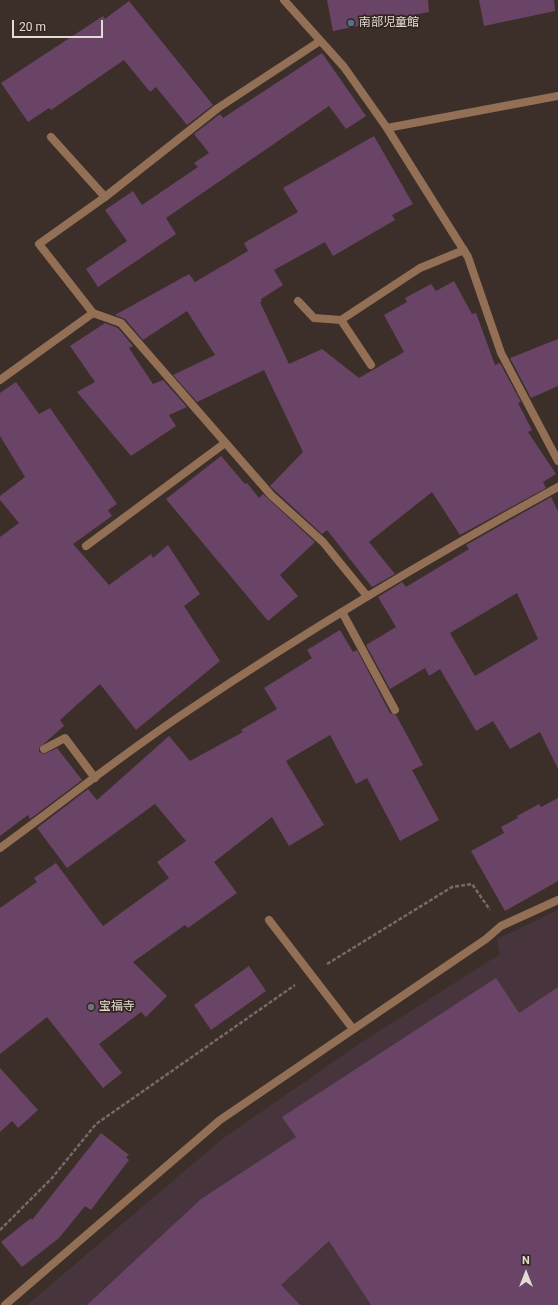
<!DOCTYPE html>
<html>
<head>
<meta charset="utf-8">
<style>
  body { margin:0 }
  #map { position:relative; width:558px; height:1305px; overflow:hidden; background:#3c2f29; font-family:Roboto,sans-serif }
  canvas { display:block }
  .north { position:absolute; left:506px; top:1253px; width:40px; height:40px; -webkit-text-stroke:3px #32261f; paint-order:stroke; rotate:0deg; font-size:11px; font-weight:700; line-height:16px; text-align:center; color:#e3dbd6 }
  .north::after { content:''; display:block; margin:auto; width:14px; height:18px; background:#e3dbd6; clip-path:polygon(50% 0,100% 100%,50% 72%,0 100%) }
  .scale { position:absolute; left:12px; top:20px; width:91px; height:18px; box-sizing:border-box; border:2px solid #e3dbd6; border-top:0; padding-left:5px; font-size:12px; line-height:14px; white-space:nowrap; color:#e3dbd6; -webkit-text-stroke:3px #32261f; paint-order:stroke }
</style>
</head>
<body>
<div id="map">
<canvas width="558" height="1305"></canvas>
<div class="north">N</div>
<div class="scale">20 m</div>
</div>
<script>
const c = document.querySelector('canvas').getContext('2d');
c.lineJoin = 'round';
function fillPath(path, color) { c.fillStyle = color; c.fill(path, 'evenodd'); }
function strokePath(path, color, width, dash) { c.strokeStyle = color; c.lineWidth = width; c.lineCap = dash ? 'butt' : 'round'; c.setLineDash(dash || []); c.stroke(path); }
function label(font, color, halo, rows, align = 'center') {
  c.font = font + ' Roboto,"Noto Sans JP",sans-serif'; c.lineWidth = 3.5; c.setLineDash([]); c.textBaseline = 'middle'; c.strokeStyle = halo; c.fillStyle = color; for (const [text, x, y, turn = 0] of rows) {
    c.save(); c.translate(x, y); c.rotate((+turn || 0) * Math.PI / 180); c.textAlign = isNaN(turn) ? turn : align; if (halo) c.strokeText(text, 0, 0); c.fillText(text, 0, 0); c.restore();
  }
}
const industrial = new Path2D(`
  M558,910V1305H27L222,1139L362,1042L500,954L497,939Z`);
const building = new Path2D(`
  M327,0H428L429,12L333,31Z
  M479,0H554L555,11L484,26Z
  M129,1L213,105L187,125L156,87L150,92L124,60L51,110L49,108L28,122L1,83L103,16L105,19Z
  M322,53L366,116L346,129L329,106L166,218L176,234L98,287L86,269L127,241L105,210L133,191L142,205L198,167L194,163L209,153L194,134L220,114L223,118Z
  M374,136L413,204L392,215L395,220L333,256L325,242L274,270L283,285L261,299L262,301L260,302L289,364L322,349L359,378L404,352L384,315L407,302L405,298L431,284L436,291L454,281L472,314L476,313L495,365L500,363L521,402L518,403L532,430L528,432L556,474L543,482L546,488L460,535L432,492L369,542L395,574L372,587L327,530L322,534L270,486L303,452L264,370L197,402L173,375L215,355L187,311L143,340L125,319L115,315L189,274L195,282L248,251L244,243L298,212L283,188Z
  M105,323L118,328L133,346L129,348L153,384L163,380L187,407L169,415L176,426L131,456L77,392L95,382L70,346Z
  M558,339V386L531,398L510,358Z
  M16,382L39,414L50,408L117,504L108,510L112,516L73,544L109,585L151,554L153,558L168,545L200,594L184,606L220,661L136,730L100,684L60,720L64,726L39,748V752L44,754L57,748L82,780L30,819L28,815L0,836V537L19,523L0,500V496L25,477L0,436V393Z
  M221,456L245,484L247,483L259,498L263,494L315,542L280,575L298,596L268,621L166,499Z
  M551,497L558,511V769L540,732L510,749L493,721L476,731L440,669L429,676L425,668L390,689L366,645L396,627L378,597L402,582L406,587L469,549L466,545ZM517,593L538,639L475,676L450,633Z
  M340,630L353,652L357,650L390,713L396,715L423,765L412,770L439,820L400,841L367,778L356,784L330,735L286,761L324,825L289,846L272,817L214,862L237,893L188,928L185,925L133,962L167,996L146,1017L141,1012L99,1044L122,1073L103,1088L47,1017L0,1054V908L37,882L34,878L56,863L103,926L169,878L157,862L186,841L155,804L67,868L37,828L88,789L97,800L169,736L190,761L243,732L241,730L277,709L264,688L312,658L307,650Z
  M558,798V881L505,911L471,851L504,833L501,827L518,818L517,816L539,804L541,807Z
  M249,966L266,991L211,1030L194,1005Z
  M496,978L519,1013L558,987V1305H371L329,1241L281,1285L300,1305H87L201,1199L296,1137L282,1117Z
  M0,1068L38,1110L18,1128L12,1121L0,1132Z
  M101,1133L129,1155L126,1157L129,1160L91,1210L85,1206L59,1238L22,1267L1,1242L31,1218L32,1220Z`);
const path = new Path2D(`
  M327,964L452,887L472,884L490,910
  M0,1230L52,1178L96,1124L295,985`);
const lane = new Path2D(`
  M51,137L105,197
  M298,301L314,318L341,320
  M371,365L341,320L420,268L464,250
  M86,546L225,443
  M342,612L395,710
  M44,749L65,738L95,778
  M269,920L353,1029`);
const street = new Path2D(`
  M284,0L344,67L387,128L468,257L501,353L558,461
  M320,41L218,108L105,197L39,244L93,313L121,323L271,495L323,542L367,596
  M387,128L558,96
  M0,380L93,313
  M0,848C63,802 124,753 189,710C308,630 432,556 558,487
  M5,1305L220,1120L486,939L501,926L558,900`);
const markers = [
  [351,23,4,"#5c6f8a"],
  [91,1007,4,"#6b7280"]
];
const poiNames = [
  ["南部児童館",359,23],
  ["宝福寺",99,1007]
];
fillPath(industrial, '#47343c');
fillPath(building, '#694466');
strokePath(path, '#766b65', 2.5, [4, 2]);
strokePath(lane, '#937055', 8);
strokePath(street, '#937055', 8);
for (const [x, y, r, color] of markers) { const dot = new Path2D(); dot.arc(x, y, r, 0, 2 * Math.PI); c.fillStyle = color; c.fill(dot); strokePath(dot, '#32261f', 1.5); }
label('12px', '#e3dbd6', '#32261f', poiNames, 'left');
</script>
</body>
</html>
